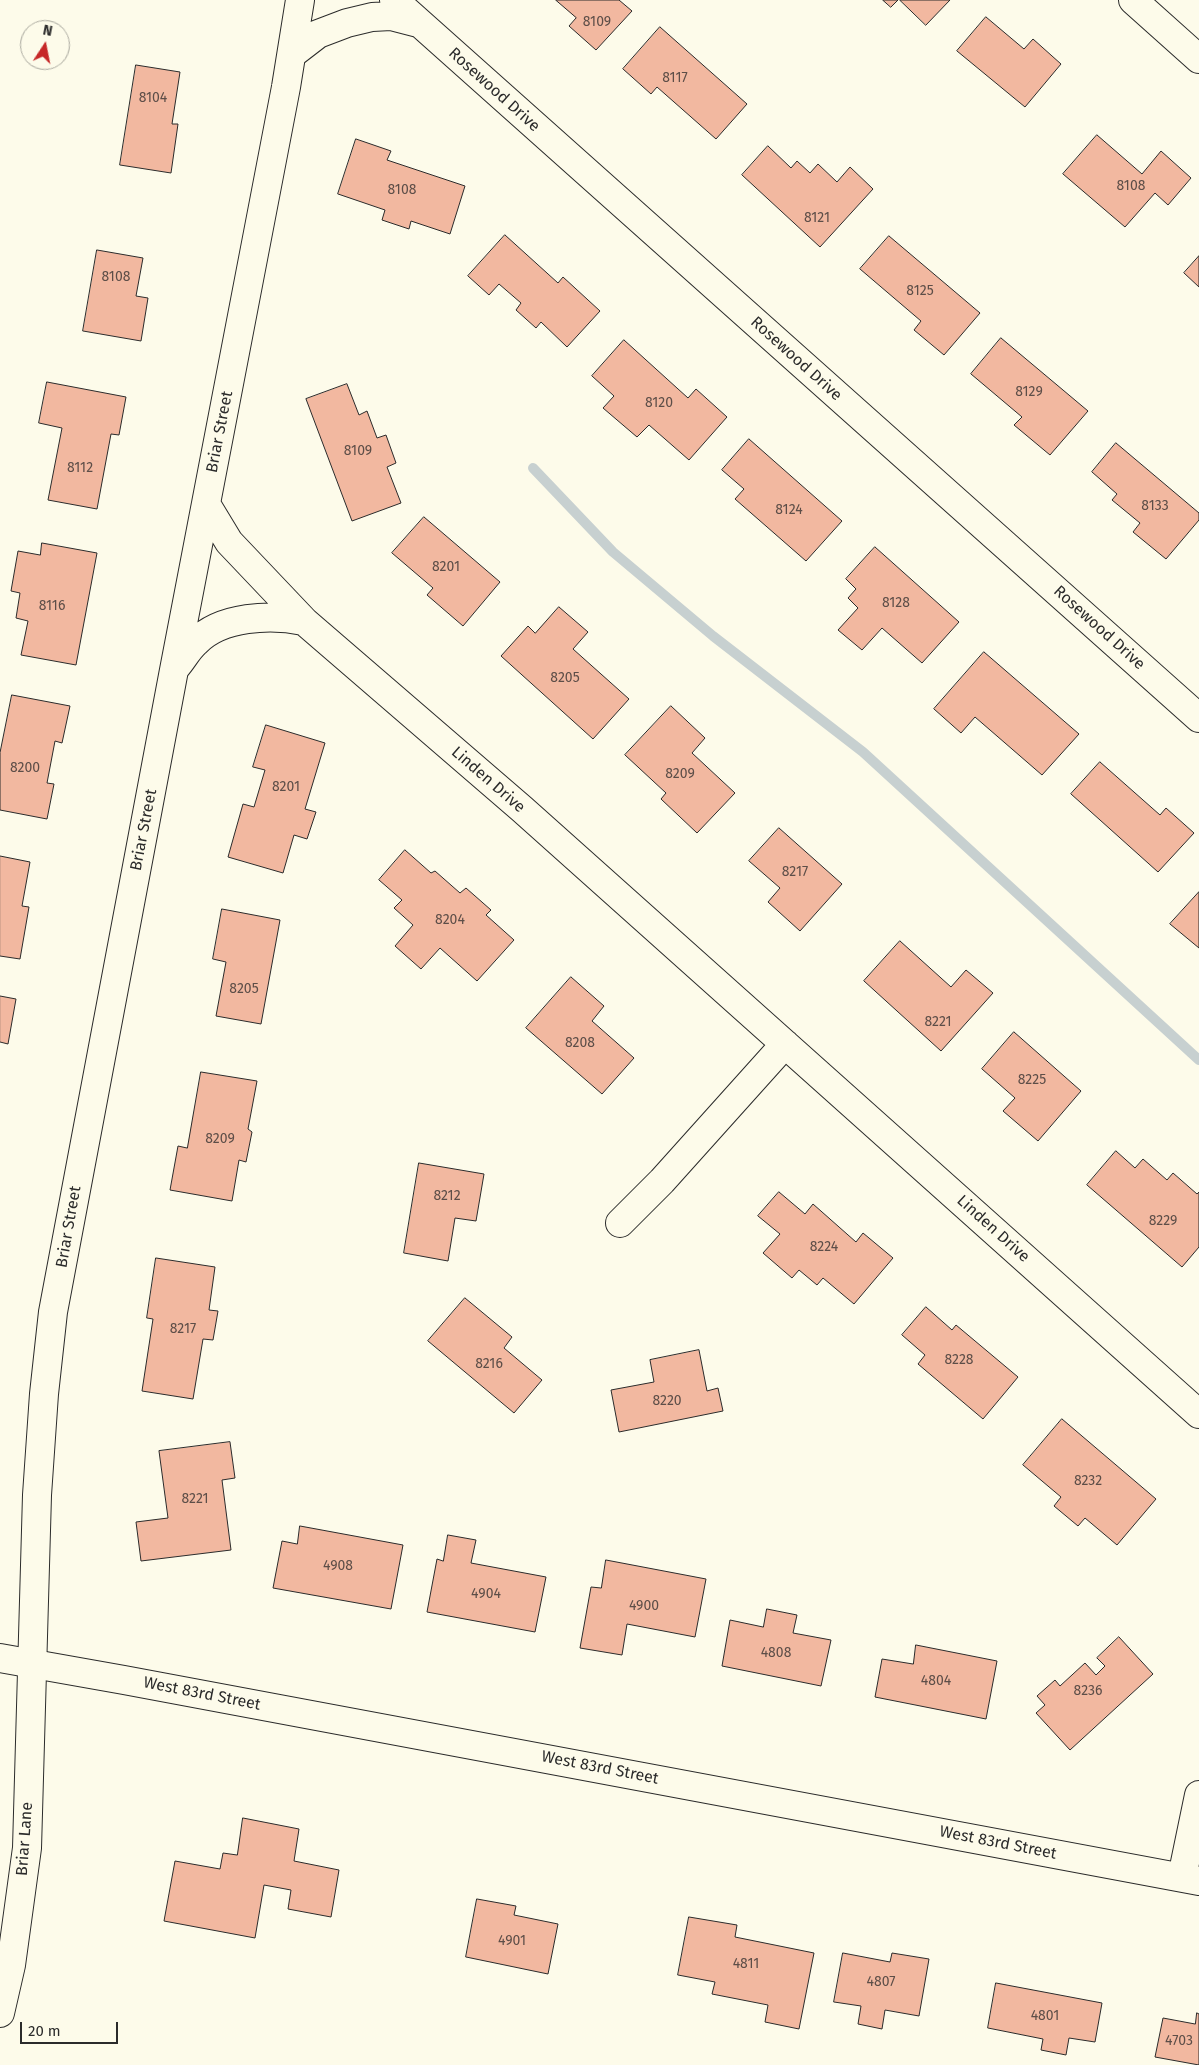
<!DOCTYPE html>
<html>
<head>
<meta charset="utf-8">
<style>
  body { margin:0 }
  #map { position:relative; width:1199px; height:2065px; overflow:hidden; background:#fdfbea; font-family:"Fira Sans",sans-serif }
  canvas { display:block }
  .north { position:absolute; left:20px; top:20px; width:50px; height:50px; box-sizing:border-box; background:#fdfbea; border:1px solid #a9a89e; border-radius:50%; rotate:11deg; font-size:14px; font-weight:700; line-height:20px; text-align:center; color:#2b2b2b }
  .north::after { content:''; display:block; margin:auto; width:18px; height:22px; background:#c62828; clip-path:polygon(50% 0,100% 100%,50% 72%,0 100%) }
  .scale { position:absolute; left:20px; top:2022px; width:98px; height:22px; box-sizing:border-box; border:2px solid #2b2b2b; border-top:0; padding-left:6px; font-size:15px; line-height:18px; white-space:nowrap; color:#2b2b2b; -webkit-text-stroke:4px #fdfbea; paint-order:stroke }
</style>
</head>
<body>
<div id="map">
<canvas width="1199" height="2065"></canvas>
<div class="north">N</div>
<div class="scale">20 m</div>
</div>
<script>
const c = document.querySelector('canvas').getContext('2d');
c.lineJoin = 'round';
function strokePath(path, color, width, dash) { c.strokeStyle = color; c.lineWidth = width; c.lineCap = dash ? 'butt' : 'round'; c.setLineDash(dash || []); c.stroke(path); }
function fillPath(path, color) { c.fillStyle = color; c.fill(path, 'evenodd'); }
function label(font, color, halo, rows, align = 'center') {
  c.font = font + ' "Fira Sans",sans-serif'; c.lineWidth = 4; c.setLineDash([]); c.textBaseline = 'middle'; c.strokeStyle = halo; c.fillStyle = color; for (const [text, x, y, turn = 0] of rows) {
    c.save(); c.translate(x, y); c.rotate((+turn || 0) * Math.PI / 180); c.textAlign = isNaN(turn) ? turn : align; if (halo) c.strokeText(text, 0, 0); c.fillText(text, 0, 0); c.restore();
  }
}
const stream = new Path2D(`
  M533,468L613,552L713,636L863,752L1199,1060`);
const building = new Path2D(`
  M556,0H619L632,11L596,50L569,26L576,18Z
  M883,0H898L891,7Z
  M900,0H950L926,25Z
  M986,17L1024,49L1033,39L1061,64L1025,107L957,51Z
  M660,27L747,104L716,139L657,87L651,94L623,69Z
  M136,65L180,72L172,124H178L171,173L120,165Z
  M1097,135L1142,174L1161,151L1191,178L1168,205L1155,193L1125,227L1063,174Z
  M356,139L391,151L387,160L465,186L450,234L411,221L409,229L382,220L385,210L338,194Z
  M768,146L791,168L797,161L810,173L818,164L837,182L850,167L873,189L820,247L742,175Z
  M505,235L558,283L563,277L600,311L567,347L541,322L536,328L516,310L521,303L499,284L489,295L468,276Z
  M889,236L980,313L944,355L914,330L921,321L860,269Z
  M97,250L143,258L136,296L148,298L141,341L83,331Z
  M1199,256V287L1184,273Z
  M1001,338L1088,411L1050,455L1014,425L1022,417L971,374Z
  M624,340L688,398L696,389L727,417L689,460L649,425L637,437L603,408L614,396L592,376Z
  M47,382L126,397L119,435L111,434L97,509L48,500L62,428L39,423Z
  M347,384L359,415L367,411L377,438L386,435L396,463L387,467L401,503L352,521L306,399Z
  M749,439L842,521L806,561L735,499L744,489L722,470Z
  M1116,443L1199,513V520L1166,559L1133,532L1140,523L1112,500L1117,494L1092,472Z
  M424,517L500,582L463,626L427,595L433,588L392,553Z
  M42,543L97,553L76,665L21,655L28,621L16,618L20,593L11,591L18,551L40,555Z
  M875,547L959,622L922,663L882,628L862,650L838,630L858,608L848,598L856,589L846,579Z
  M559,607L588,632L573,649L629,699L593,739L501,656L528,626L535,633Z
  M984,652L1079,734L1042,775L975,717L961,733L934,709Z
  M12,695L70,706L62,743L55,741L47,783L54,784L47,819L0,810V753Z
  M671,706L705,738L692,753L735,793L697,833L661,799L666,793L625,755Z
  M266,725L325,743L305,809L316,812L307,839L294,835L283,873L228,857L243,804L254,807L265,770L253,767Z
  M1100,762L1160,815L1166,808L1194,833L1158,872L1071,794Z
  M779,828L842,884L800,931L768,902L780,888L749,861Z
  M405,850L431,873L435,871L460,893L466,888L491,910L486,915L514,940L477,981L440,948L421,969L395,946L413,925L394,908L402,900L379,880Z
  M0,856L30,862L22,906L29,907L20,959L0,956Z
  M1199,892V948L1170,924Z
  M222,909L280,920L261,1024L216,1016L226,962L213,959Z
  M900,941L951,987L966,970L993,993L941,1051L864,981Z
  M571,977L604,1006L592,1021L634,1058L602,1094L526,1028Z
  M0,996L16,999L8,1044L0,1042Z
  M1014,1032L1081,1091L1038,1141L1003,1111L1015,1098L982,1069Z
  M201,1072L257,1081L248,1129L252,1132L246,1162L239,1160L232,1201L170,1190L178,1146L187,1148Z
  M1116,1151L1135,1168L1143,1159L1167,1180L1173,1173L1197,1194L1199,1192V1247L1182,1267L1087,1185Z
  M419,1163L484,1174L476,1221L455,1218L448,1261L404,1253Z
  M779,1192L805,1214L813,1204L856,1242L863,1233L893,1258L854,1304L823,1278L817,1285L799,1270L792,1278L763,1253L780,1234L758,1216Z
  M156,1258L215,1267L209,1310L218,1311L213,1340L203,1339L193,1399L142,1391L153,1319L147,1318Z
  M465,1298L512,1337L504,1348L542,1380L514,1413L428,1341Z
  M926,1307L952,1330L956,1325L1018,1377L983,1419L918,1364L925,1355L902,1335Z
  M699,1350L707,1391L718,1388L723,1411L619,1432L611,1390L654,1382L650,1360Z
  M1062,1419L1156,1499L1117,1545L1085,1518L1078,1526L1054,1506L1061,1497L1023,1465Z
  M230,1442L235,1478L222,1480L231,1550L141,1561L136,1522L168,1518L159,1451Z
  M300,1526L403,1545L391,1609L273,1588L282,1541L297,1544Z
  M448,1535L476,1540L471,1563L546,1577L535,1632L427,1612L437,1559L443,1561Z
  M606,1560L706,1579L695,1637L627,1624L622,1655L580,1648L591,1587L601,1588Z
  M767,1609L797,1615L793,1633L831,1640L821,1686L722,1666L730,1620L763,1627Z
  M1119,1637L1153,1674L1070,1750L1036,1713L1045,1705L1037,1696L1055,1680L1060,1686L1085,1663L1096,1675L1105,1666L1097,1658Z
  M916,1645L997,1661L986,1719L875,1697L882,1659L913,1664Z
  M243,1818L299,1829L294,1861L339,1870L331,1917L288,1909L291,1890L264,1885L255,1938L164,1921L175,1861L220,1869L223,1853L237,1855Z
  M477,1899L516,1906L514,1915L558,1924L548,1974L466,1957Z
  M689,1917L737,1925L735,1937L814,1953L799,2029L765,2022L768,2005L712,1994L715,1982L678,1975Z
  M843,1953L890,1962L892,1953L929,1959L919,2016L885,2010L882,2029L858,2024L861,2006L834,2002Z
  M996,1983L1102,2003L1095,2042L1069,2038L1066,2055L1041,2050L1043,2039L988,2028Z
  M1197,2013L1199,2014V2065L1155,2057L1163,2018L1195,2024Z`);
const street = new Path2D(`
  M394,0L1199,718
  M1133,0L1199,59
  M292,54L318,34L347,23L372,17L391,16L418,23
  M206,504L229,542L304,621L522,809L1199,1414
  M176,667C183,659 188,649 196,642C221,616 271,614 304,621
  M620,1223L662,1181L785,1044
  M1182,1877L1199,1795
  M0,2013L11,1965L27,1848L37,1495L44,1394L53,1312L174,670L286,87L300,0`);
const secondary = new Path2D(`
  M0,1658L124,1680L1199,1881`);
const numberNames = [
  ["8109",597,22],
  ["8117",675,78],
  ["8104",153,98],
  ["8108",1131,186],
  ["8108",402,190],
  ["8121",817,218],
  ["8108",116,277],
  ["8125",920,291],
  ["8129",1029,392],
  ["8120",659,403],
  ["8109",358,451],
  ["8112",80,468],
  ["8133",1155,506],
  ["8124",789,510],
  ["8201",446,567],
  ["8128",896,603],
  ["8116",52,606],
  ["8205",565,678],
  ["8200",25,768],
  ["8209",680,774],
  ["8201",286,787],
  ["8217",795,872],
  ["8204",450,920],
  ["8205",244,989],
  ["8221",938,1022],
  ["8208",580,1043],
  ["8225",1032,1080],
  ["8209",220,1139],
  ["8212",447,1196],
  ["8229",1163,1221],
  ["8224",824,1247],
  ["8217",183,1329],
  ["8228",959,1360],
  ["8216",489,1364],
  ["8220",667,1401],
  ["8232",1088,1481],
  ["8221",195,1499],
  ["4908",338,1566],
  ["4904",486,1594],
  ["4900",644,1606],
  ["4808",776,1653],
  ["4804",936,1681],
  ["8236",1088,1691],
  ["4901",512,1941],
  ["4811",746,1964],
  ["4807",881,1982],
  ["4801",1045,2016],
  ["4703",1179,2041]
];
const streetNames = [
  ["Rosewood Drive",494,90,42],
  ["Rosewood Drive",796,359,42],
  ["Briar Street",220,432,-79],
  ["Rosewood Drive",1099,628,42],
  ["Linden Drive",488,780,41],
  ["Briar Street",144,830,-79],
  ["Briar Street",69,1227,-80],
  ["Linden Drive",993,1229,42],
  ["West 83rd Street",202,1694,11],
  ["West 83rd Street",600,1768,11],
  ["Briar Lane",25,1839,-86],
  ["West 83rd Street",998,1843,11]
];
strokePath(stream, '#c7d0d0', 10);
fillPath(building, '#f2b8a0');
strokePath(building, '#2b2b2b', 1);
strokePath(street, '#2b2b2b', 30);
strokePath(secondary, '#2b2b2b', 30);
strokePath(street, '#fdfbea', 28);
strokePath(secondary, '#fdfbea', 28);
label('14px', '#5d4e48', null, numberNames);
label('16px', '#2b2b2b', '#fdfbea', streetNames);
</script>
</body>
</html>
